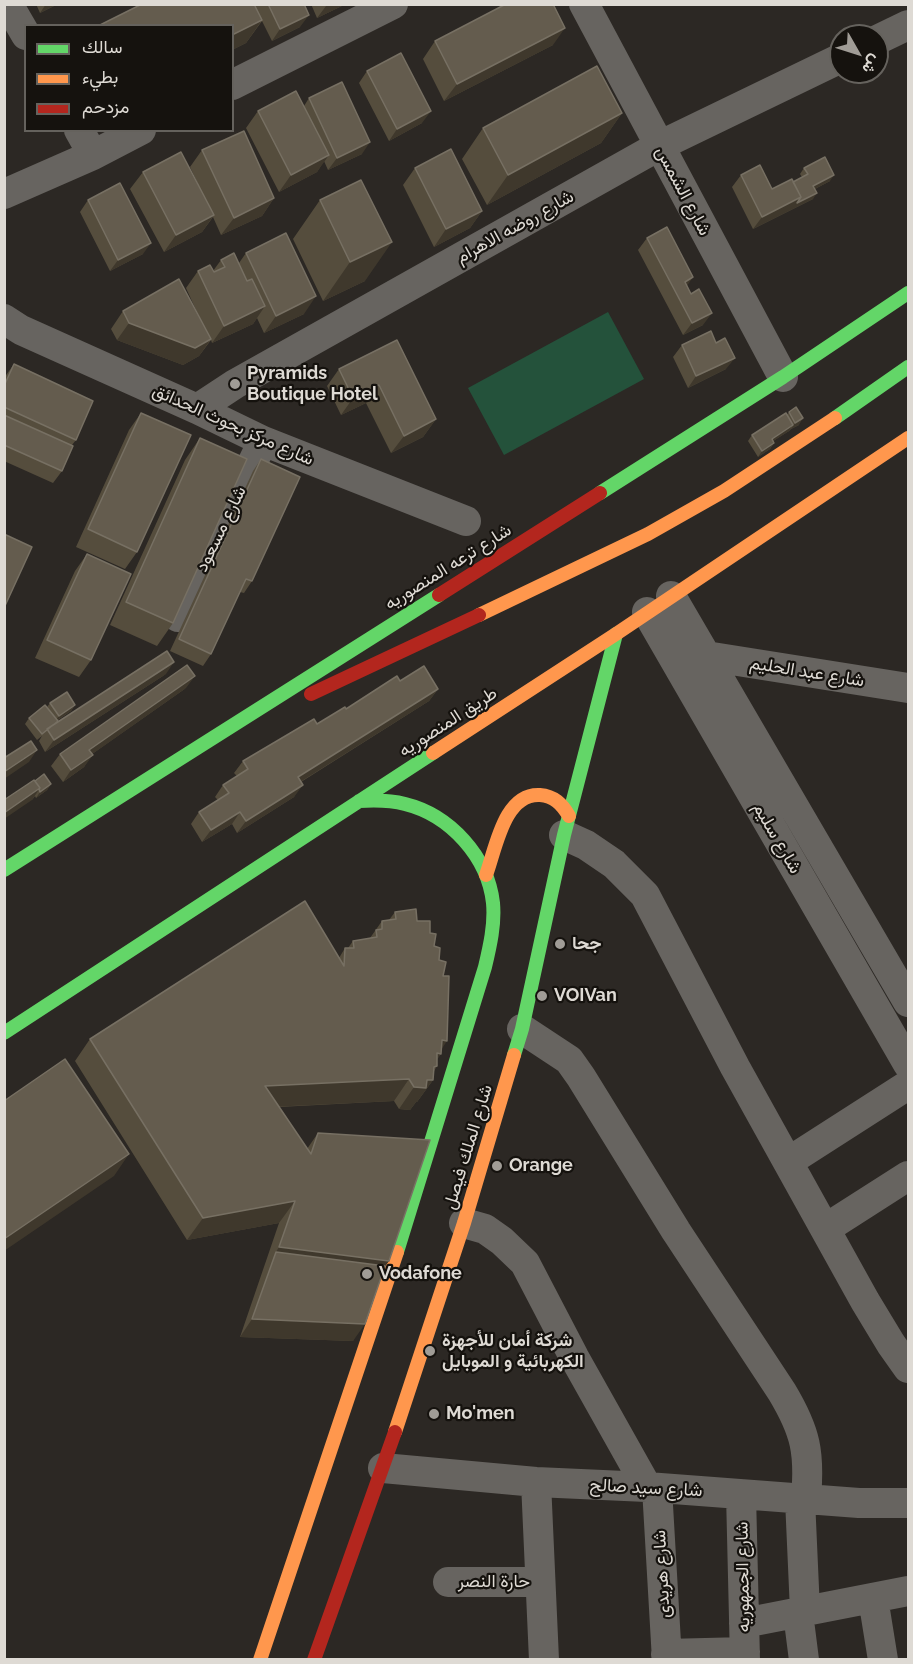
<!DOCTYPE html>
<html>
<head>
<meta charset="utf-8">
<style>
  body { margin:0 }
  #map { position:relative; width:913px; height:1664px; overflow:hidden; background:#2c2824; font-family:Raleway,Vazirmatn,sans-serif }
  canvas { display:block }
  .frame { position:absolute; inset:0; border:6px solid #dedad4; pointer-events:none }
  .legend { position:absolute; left:24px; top:24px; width:210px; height:108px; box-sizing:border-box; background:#15120e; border:2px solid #65625d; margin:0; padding:8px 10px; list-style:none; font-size:18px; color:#dedad4 }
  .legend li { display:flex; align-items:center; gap:12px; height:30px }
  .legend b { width:30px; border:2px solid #65625d }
  .north { position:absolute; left:829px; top:24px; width:60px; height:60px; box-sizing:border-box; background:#15120e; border:2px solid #65625d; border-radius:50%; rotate:129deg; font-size:16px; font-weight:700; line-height:24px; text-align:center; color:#dedad4 }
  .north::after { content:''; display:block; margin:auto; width:21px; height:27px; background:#a09c96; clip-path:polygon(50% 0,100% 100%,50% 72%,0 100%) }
</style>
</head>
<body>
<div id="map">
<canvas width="913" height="1664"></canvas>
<div class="frame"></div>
<ul class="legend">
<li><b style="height:8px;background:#63d668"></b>سالك</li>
<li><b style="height:8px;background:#ff974d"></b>بطيء</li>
<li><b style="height:8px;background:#b3261e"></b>مزدحم</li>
</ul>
<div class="north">ش</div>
</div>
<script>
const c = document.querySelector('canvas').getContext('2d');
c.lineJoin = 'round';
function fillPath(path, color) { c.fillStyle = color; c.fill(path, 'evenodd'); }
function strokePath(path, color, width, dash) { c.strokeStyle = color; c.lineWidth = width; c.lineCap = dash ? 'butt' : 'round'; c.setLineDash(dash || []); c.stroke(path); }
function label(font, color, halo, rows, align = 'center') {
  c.font = font + ' Raleway,Vazirmatn,sans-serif'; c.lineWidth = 4.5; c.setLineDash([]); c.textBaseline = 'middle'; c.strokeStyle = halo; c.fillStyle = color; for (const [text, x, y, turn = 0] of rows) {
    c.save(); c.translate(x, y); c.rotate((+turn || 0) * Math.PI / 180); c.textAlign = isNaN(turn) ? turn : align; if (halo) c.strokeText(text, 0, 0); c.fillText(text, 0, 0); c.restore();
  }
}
const green = new Path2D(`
  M608,312L644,379L504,455L468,388Z`);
const street = new Path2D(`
  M8,4L26,35
  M584,4L783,377
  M877,40L908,25
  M232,85L393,4
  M79,130L93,155
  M4,194L93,155L141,130
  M4,319L21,330L197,409L263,441L466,521
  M197,409L235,384L659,146L841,58
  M671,596L908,1002
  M647,612L908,1064
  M178,617L263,441
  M706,656L908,688
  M564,835L586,845L614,864L645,895L735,1067L865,1301L891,1344L908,1368
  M522,1029L569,1060L581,1077L676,1231L782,1392C806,1432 810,1453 806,1499
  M788,1162L908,1085
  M464,1223L485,1229L502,1241L525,1263L574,1357L647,1487
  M825,1229L908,1176
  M383,1468L536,1482L647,1487L859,1503H908
  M536,1482L544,1660
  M657,1488L667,1660
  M741,1494L745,1660
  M800,1499L805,1611
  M448,1582H540
  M873,1598L883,1660
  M798,1613L804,1660
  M744,1623L908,1591
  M666,1654L745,1652`);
const fast = new Path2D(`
  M835,418L908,367
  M600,493L783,377L908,293
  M359,801C374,800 390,800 405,804C450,815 488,857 493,903C495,924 490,946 485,967L397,1252
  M4,870L439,595
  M4,1033L433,753
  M514,1055L522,1029L564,835L616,634`);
const slow = new Path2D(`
  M479,615L648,534L724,491L835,418
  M433,753L616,634L908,438
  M486,875C496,848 504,793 540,795C554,796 562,804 569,816
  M395,1432L464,1223L514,1055
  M260,1660L397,1252`);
const jam = new Path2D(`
  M439,595L600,493
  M311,694L479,615
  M314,1660L395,1432`);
const wall = new Path2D(`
  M36,4H58L40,13Z
  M142,4H304L300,27L272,41L262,21L246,43L232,50V26Z
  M311,4H346L317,18Z
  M435,41L553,45L444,101L423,59Z
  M367,71L422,123L389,141L359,83Z
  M309,98L362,154L328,170L324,161L317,172L279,192L246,128L258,111L304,106Z
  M622,113L601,143L487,205L462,159L483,128Z
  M202,150L274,198L262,216L221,235L213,217L202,232L164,252L130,189L143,172L198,184L190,167Z
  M415,168L482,211L470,228L434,247L403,185Z
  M804,168L830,181L815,189L813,199L753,229L732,187L741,175L772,189L793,182L802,177L800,174Z
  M88,200L143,254L110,271L80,212Z
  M320,200L365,281L323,301L293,239Z
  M647,238L687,286L703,325L683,335L638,250Z
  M246,253L304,314L264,333L257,318L253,324L212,343L211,340L199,356L183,365L117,340L111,329L123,311L201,321L186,288L198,271H213L221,260L239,263Z
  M397,340L436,419L423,437L391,453L366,403L341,415L327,386L339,369Z
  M682,345L726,369L688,388L673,357Z
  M14,364L76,440L72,445L62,471L53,483L4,461V378Z
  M789,412L799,425L791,429L789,431L773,441L774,443L770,449L758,457L748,441L752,435L787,415Z
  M141,413L137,552L125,569L76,547L129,430Z
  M200,438L173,623L157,646L110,625L185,460Z
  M261,459L252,581L244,593L240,592L211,654L203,666L170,651L253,471Z
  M87,554L91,660L79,677L35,658L75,571Z
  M166,674L45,752L39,741L42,736L37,740L25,724L29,718L47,707L50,703L75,705L71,711L58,720L57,722Z
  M400,681L438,689L429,701L301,782L294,797L237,833L232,824L202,842L191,824L199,812L218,800L215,797L223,785L237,776L234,773L243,761L317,724Z
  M186,688L92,754L84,767L63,782L51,766L60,754Z
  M35,781L51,784L47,790L36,798L35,796L32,800Z
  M395,912L417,921L430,933L439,960L443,976L441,1054L437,1059V1066L434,1071L433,1080L417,1102H416L410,1110L399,1109L394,1101L279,1107L307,1149L318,1133L389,1261L385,1266L353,1341L240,1337L279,1223L187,1240L75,1061L90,1039L339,958L345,948H348L353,941L370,938L382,921L389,920Z`);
const shadedWall = new Path2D(`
  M46,4H58L40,13Z
  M329,4H346L317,18L326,6Z
  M309,15L300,27L272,41L280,29Z
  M262,20L246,43L232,50V35Z
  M565,28L553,45L444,101L457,84Z
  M431,111L422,123L389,141L397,129Z
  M622,113L601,143L487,205L508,175Z
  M370,142L362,154L328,170L337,158Z
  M329,155L317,172L279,192L291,175Z
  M834,175L830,181L809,192L813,186Z
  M817,193L813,199L753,229L762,217L801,197Z
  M274,198L262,216L221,235L234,218Z
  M482,211L470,228L434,247L446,229Z
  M214,215L202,232L164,252L176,235Z
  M392,242L365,281L323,301L350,262Z
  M151,243L143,254L110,271L118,260Z
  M693,277L685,289V282Z
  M316,296L304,314L264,333L276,316Z
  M265,306L253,324L212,343L224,326Z
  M712,313L703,325L683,335L692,323Z
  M129,323L211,339L199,356L183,365L117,340Z
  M735,358L726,369L688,388L696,376Z
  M379,385L366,403L341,415L353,398Z
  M803,418L799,425L791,429L795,423Z
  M436,419L423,437L391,453L404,436Z
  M793,425L789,431L767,445L772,439Z
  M774,443L770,449L758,457L762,451Z
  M174,662L166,674L45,752L54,740Z
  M195,676L186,688L81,762L89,750Z
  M438,689L429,701L289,789L298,777Z
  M75,705L71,711L54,722L59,716Z
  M37,750L29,762L4,779V772Z
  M93,755L84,767L63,782L71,770Z
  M51,784L47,790L36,798L40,792Z
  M303,785L294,797L237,833L246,821Z
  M40,788L32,800L4,819V813Z
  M240,812L232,824L202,842L211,830Z
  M442,1040L447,1041L439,1053L441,1054L425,1076Z
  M437,1066L427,1080H433L417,1102H416L410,1110L399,1109L414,1087L434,1067Z
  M409,1079L394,1101L249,1108L265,1086Z
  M129,1154L114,1176L4,1251V1239Z
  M295,1201L279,1223L187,1240L203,1218Z
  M279,1247L389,1261L373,1283L276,1252Z
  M252,1319L365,1324L353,1341L240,1337Z`);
const building = new Path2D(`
  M142,4H254L262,20L232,35V26H98Z
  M268,4H304L309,15L280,29Z
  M506,4H553L565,28L457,84L435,41Z
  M401,53L431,111L397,129L367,71Z
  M597,66L622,113L508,175L483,128Z
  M342,82L370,142L337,158L309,98Z
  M296,91L329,155L291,175L258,111Z
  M244,131L274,198L234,218L202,150Z
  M451,149L482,211L446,229L415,168Z
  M181,152L214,215L176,235L143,172Z
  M825,157L834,175L813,186L817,193L797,203L801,197L793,182L808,174L804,168Z
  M760,165L772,189L792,179L801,197L762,217L741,175Z
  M361,180L392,242L350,262L320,200Z
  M120,183L151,243L118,260L88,200Z
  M667,227L693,277L685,282L691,294L699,289L712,313L692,323L647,238Z
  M286,233L316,296L276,316L246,253Z
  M234,253L247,281L252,279L265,306L224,326L198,271L210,265L214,272L225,267L221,260Z
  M179,279L211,339L195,348L129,323L123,311Z
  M711,331L716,343L725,338L735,358L696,376L682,345Z
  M397,340L436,419L404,436L379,385L353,398L339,369Z
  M14,364L93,401L76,440L4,407V386Z
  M796,407L803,418L795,423L789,412Z
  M141,413L191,435L137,552L88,529Z
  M786,413L793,425L772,439L774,443L762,451L752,435Z
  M4,415L73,446L62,471L4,445Z
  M200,438L247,459L173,623L126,602Z
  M261,459L300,477L252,581L246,579L211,654L179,639Z
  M4,534L32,547L4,608Z
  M87,554L131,574L91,660L47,640Z
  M167,651L174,662L54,740L47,729Z
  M187,665L195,676L89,750L93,755L71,770L60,754Z
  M424,666L438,689L298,777L303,785L246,821L240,812L211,830L199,812L229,793L223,785L248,769L243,761L314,719L317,724L345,707L346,709L397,676L400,681Z
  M67,692L75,705L59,716L50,703Z
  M45,705L58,721L42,734L29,718Z
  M31,741L37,750L4,772V758Z
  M44,774L51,784L40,792L39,789L40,788L35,781Z
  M34,780L40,788L4,813V800Z
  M305,901L344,966L345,948H354L353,941L377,937L376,930L382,929V921L396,919L395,912L416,909L417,921H430V933L436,934L434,946L440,948L439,960L446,962L443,976H449L447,1041L442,1040L441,1054L437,1053V1066L434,1067L433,1080H427L426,1088L414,1087L409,1079L265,1086L311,1154L318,1133L430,1140L389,1261L279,1247L295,1201L203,1218L90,1039Z
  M65,1059L129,1154L4,1239V1101Z
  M276,1252L385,1266L365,1324L252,1319Z`);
const markers = [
  [235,384,6,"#a09c96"],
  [560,944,6,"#a09c96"],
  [542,996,6,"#a09c96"],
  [497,1166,6,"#a09c96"],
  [367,1274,6,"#a09c96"],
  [430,1351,6,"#a09c96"],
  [434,1414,6,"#a09c96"]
];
const streetNames = [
  ["شارع الشمس",683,191,62],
  ["شارع روضه الاهرام",515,227,-29],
  ["شارع مركز بحوث الحدائق",233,425,24],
  ["شارع مسعود",221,529,-64],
  ["شارع ترعه المنصوريه",448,567,-32],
  ["شارع عبد الحليم",807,672,9],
  ["طريق المنصوريه",448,722,-33],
  ["شارع سليم",777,838,60],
  ["شارع الملك فيصل",468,1147,-73],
  ["شارع سيد صالح",646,1488,3],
  ["شارع هريدى",662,1574,-93],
  ["شارع الجمهوريه",743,1577,-91],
  ["حارة النصر",494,1582]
];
const poiNames = [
  ["Pyramids",247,374],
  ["Boutique Hotel",247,395],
  ["جحا",572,944],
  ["VOIVan",554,996],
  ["Orange",509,1166],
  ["Vodafone",379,1274],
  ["شركة أمان للأجهزة",442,1341],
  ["الكهربائية و الموبايل",442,1362],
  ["Mo'men",446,1414]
];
fillPath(green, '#24523b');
strokePath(street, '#676460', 30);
strokePath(fast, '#63d668', 14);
strokePath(slow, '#ff974d', 14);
strokePath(jam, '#b3261e', 14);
fillPath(wall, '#554d3d');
fillPath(shadedWall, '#3f382c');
fillPath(building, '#645c4e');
strokePath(building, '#777063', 1.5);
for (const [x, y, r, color] of markers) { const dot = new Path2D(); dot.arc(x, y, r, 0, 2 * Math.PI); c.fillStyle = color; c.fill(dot); strokePath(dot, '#15120e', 2); }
label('18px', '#dedad4', '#15120e', streetNames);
label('bold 18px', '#dedad4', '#15120e', poiNames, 'left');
</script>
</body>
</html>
